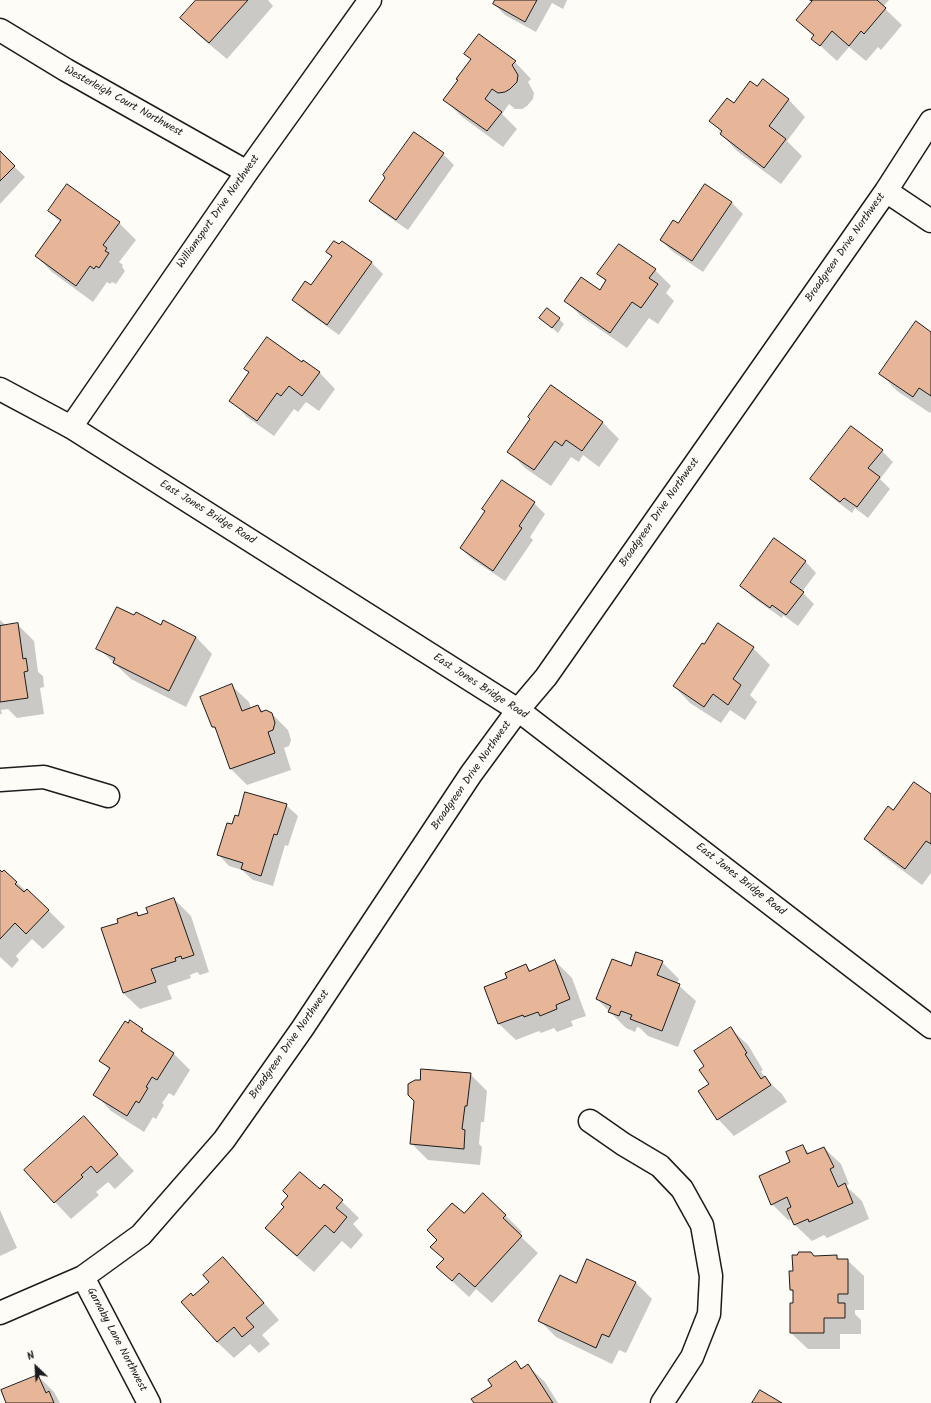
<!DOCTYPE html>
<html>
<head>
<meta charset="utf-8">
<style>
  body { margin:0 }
  #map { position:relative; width:931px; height:1403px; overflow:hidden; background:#fdfcf7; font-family:Kalam,sans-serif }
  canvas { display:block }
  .north { position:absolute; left:16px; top:1347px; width:40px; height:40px; -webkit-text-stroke:3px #fdfcf7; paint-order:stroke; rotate:335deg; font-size:11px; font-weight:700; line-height:16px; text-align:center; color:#1c1c1c }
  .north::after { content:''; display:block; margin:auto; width:14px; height:18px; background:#1c1c1c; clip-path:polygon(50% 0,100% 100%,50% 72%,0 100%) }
</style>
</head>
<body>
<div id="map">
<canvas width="931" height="1403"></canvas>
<div class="north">N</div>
</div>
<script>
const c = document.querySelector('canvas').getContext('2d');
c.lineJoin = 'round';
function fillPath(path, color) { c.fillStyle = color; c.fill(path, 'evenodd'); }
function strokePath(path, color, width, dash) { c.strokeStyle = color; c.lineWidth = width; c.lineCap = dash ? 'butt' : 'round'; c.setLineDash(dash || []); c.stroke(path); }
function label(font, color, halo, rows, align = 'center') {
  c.font = font + ' Kalam,sans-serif'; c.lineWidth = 3; c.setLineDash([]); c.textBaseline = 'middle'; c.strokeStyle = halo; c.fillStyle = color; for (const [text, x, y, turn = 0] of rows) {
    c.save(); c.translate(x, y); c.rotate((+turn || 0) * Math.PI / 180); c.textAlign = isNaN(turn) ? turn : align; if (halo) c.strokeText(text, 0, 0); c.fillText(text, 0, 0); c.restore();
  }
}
const shadow = new Path2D(`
  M197,0H268L273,6L227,59L198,35L182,18Z
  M496,0H567L563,9L552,3L536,32L505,15L494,4Z
  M812,0H889L883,7L902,25L881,50L878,47L866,61L849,47L837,61L813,39L814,37L797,20L813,1Z
  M479,36L515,62L531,79L528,82L534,93L533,99L527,106L522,109H515L509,104L502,114L517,129L503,147L461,116L445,100L459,80L472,59Z
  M763,81L789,100L805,117L787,141L802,156L781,184L737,151L721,134L722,132L710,121L757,88Z
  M0,153L25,177L0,204Z
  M443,154L454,165L408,230L382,212L370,201Z
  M68,185L119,223L136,240L119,262L123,265L122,267L125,271L116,284L112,282L110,284L107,282L93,302L52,272L36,256L60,222L49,211Z
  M705,185L732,203L743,214L703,272L672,251L661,240L678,225Z
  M342,242L372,263L383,274L339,335L305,311L294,300L311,287L332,257L327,252L339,246Z
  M655,270L671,286L666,293L674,301L658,324L649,318L627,348L582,317L565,300L600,291L606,282L599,274Z
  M559,319L564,324L558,333L546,323Z
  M931,333V412L930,413L897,391L881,374Z
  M303,363L319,372L335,389L319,411L306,402L298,412L294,409L274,436L247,417L231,400L250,373L246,369Z
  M602,422L619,439L599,467L583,455L579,462L571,457L551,486L525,468L509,451Z
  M882,451L893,462L880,479L890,489L868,518L855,508L852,513L822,490L811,479Z
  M534,503L545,514L530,537L533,540L505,581L472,559L461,548Z
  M805,561L816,573L802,592L814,604L798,626L783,615L782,618L752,597L741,585Z
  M135,617L196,637L212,654L186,707L131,679L98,648Z
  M0,620L6,626L17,624L34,641L38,672L43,676L44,687L40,688L44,714L17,718L8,709L1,710L2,714H0Z
  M753,648L770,665L750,695L757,702L745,720L730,710L721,723L690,703L674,686Z
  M232,686L249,702L251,708L257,706L264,712L271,713L288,730L291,740L289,746L284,748L291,770L247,785L231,769L217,731L212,726Z
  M931,795V873L922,885L882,855L866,839L893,811Z
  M286,805L298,816L288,846L285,845L273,886L253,880L242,870L229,866L218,854L232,825L239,817Z
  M0,871L16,882L48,910L65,927L43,949L32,939L16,956L19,960L12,968L0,957Z
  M174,899L191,916L209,972L200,975L197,972L190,975L191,978L167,986L172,999L140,1009L123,993L119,924L137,913L140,917L149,914Z
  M555,961L572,978L586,1016L571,1021L573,1026L557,1032L554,1028L541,1033L539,1031L516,1040L499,1024L485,988L509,979L526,965L531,971Z
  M662,962L679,979L677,984L696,1001L678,1047L648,1036L640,1028L637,1027L635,1032L626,1028L597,999L632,967Z
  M129,1025L142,1029L153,1041L174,1054L190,1070L174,1096L169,1093L162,1103L164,1105L156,1119L153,1117L144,1132L111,1111L95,1094L110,1070L100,1061Z
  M731,1029L748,1045L763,1070L761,1071L765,1078L782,1094L787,1102L734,1136L718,1119L706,1067Z
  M470,1074L487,1091L484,1122H481L479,1144L482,1147L480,1165L428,1160L411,1143Z
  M84,1118L134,1171L115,1189L108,1182L96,1192L99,1195L71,1219L55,1202Z
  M802,1146L810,1154L824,1148L841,1164L849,1184L846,1186L862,1201L869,1219L827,1238L824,1235L812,1241L795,1225L793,1219L788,1220L772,1204L791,1163Z
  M325,1185L359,1218L353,1224L363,1235L351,1249L342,1241L314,1272L283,1245L266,1228L321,1190Z
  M0,1210L17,1248L0,1256Z
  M464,1215H505L522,1232L519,1235L538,1253L492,1303L476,1289L469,1297L437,1267L445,1260Z
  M836,1256L840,1260H847L864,1276V1310H855V1314L861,1320V1334H840V1349H808L791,1333L794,1293L791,1290L794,1271L814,1257Z
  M223,1258L240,1275L279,1320L262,1335L270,1344L259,1353L250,1344L234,1358L217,1342L193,1297L210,1282Z
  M635,1282L652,1299L626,1353L619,1350L612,1364L556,1337L540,1321L576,1284Z
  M516,1363L522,1369L528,1366L545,1382L558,1403H475Z
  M38,1376L54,1392L60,1403H7Z`);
const building = new Path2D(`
  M196,0H248L209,43L180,18Z
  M495,0H537L525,22L493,4Z
  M810,0H877L886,8L864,34L861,31L849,46L832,31L820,46L811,39L814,35L796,20L812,1Z
  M479,34L516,61L512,65L518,75L517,82L510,89L505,92L498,93L492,89L485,99L502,112L487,131L443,100L458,80L456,79L471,59L464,54Z
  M763,79L789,99L769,126L786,139L764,168L720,134L722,131L709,121L727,98L734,103L750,81L757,86Z
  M414,132L444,153L396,220L369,201L385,178L383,175Z
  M0,151L15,166L0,181Z
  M67,184L120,222L103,245L107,248L105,251L109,253L99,268L96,266L94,269L90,266L76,286L35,256L61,220L48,211Z
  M705,184L732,202L692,261L660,240L673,220L678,223Z
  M334,241L339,244L342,241L372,262L327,325L292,300L305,281L311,285L332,256L326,252Z
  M619,244L656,269L649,278L658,284L641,308L632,302L610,333L564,301L581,277L600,290L606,280L597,274Z
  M547,308L560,318L552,328L539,318Z
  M916,321L931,332V396L919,388L913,397L879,374Z
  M267,337L302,362L303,360L320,372L302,396L289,386L281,396L277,393L257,421L229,401L249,372L244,369Z
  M551,385L603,422L582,451L566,440L562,446L555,441L534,470L507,452L530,419L528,417Z
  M851,426L883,450L868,468L880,477L857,507L844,498L840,502L810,479Z
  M502,480L535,502L519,526L522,528L493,571L460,548L485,511L482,509Z
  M774,538L806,561L790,582L804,592L786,615L772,605L770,608L740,586Z
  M117,607L134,615L136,612L161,625L163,620L196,637L169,691L113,663L115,658L96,649Z
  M18,623L23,659L26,658L28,671L24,672L28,698L0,702V626Z
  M718,623L754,647L733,679L741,685L728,705L713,694L704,707L673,686L702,643L704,644Z
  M232,684L242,711L258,705L261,712L266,710L272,713L275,723L273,730L268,732L275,753L230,769L215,727H212L200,697Z
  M914,782L931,794V844L926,841L905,869L864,839L888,806L893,810Z
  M245,792L287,804L277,835L274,834L261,876L241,869L243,863L217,855L227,823L232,824L235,815L238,816Z
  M0,870L2,872L4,870L17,882L15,884L24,892L27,889L49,910L26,934L15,923L0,939Z
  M174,898L194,955L182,959L181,956L175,958L176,961L151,969L156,982L123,993L101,928L118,923L117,919L137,912L138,916L148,913L146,908Z
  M636,952L663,961L657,975L680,984L662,1031L630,1019L632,1015L621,1011L619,1016L608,1012L611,1006L596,999L612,959L631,966Z
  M555,960L570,999L556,1005L557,1009L540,1016L538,1012L524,1017L523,1015L498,1024L484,987L507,978L505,973L526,964L529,971Z
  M130,1020L143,1029L141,1031L174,1053L157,1080L152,1077L146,1087L148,1088L139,1103L136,1101L127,1116L93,1095L110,1068L99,1061L125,1021L128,1023Z
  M731,1027L747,1053L745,1054L761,1079L765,1076L771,1085L717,1120L698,1091L709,1084L699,1070L704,1066L694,1051Z
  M421,1069L471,1073L467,1106H465L462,1129L465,1130L464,1149L410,1144L414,1101L408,1095V1084L415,1080H420Z
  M84,1116L118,1154L97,1173L91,1166L81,1175L83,1177L54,1203L24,1170Z
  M803,1145L807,1154L824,1147L834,1167L830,1169L838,1187L845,1183L853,1203L809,1222L808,1219L794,1225L787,1209L791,1207L787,1197L771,1205L759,1176L790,1162L786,1152Z
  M300,1172L320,1189L324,1184L343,1200L336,1208L347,1217L334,1233L325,1225L297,1256L265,1228L284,1207L281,1204L288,1196L283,1191Z
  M483,1193L506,1215L503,1218L522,1236L475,1287L459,1273L452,1281L436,1267L444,1259L430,1247L437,1240L427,1230L452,1203L464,1213Z
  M799,1252H811L814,1256L837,1255V1259H848V1294H838V1303H845V1318H824V1333H790V1303H793V1290H790L789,1271H793L792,1255H797Z
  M223,1257L264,1303L246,1318L254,1327L242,1337L234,1327L217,1342L181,1302L191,1293L193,1296L209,1282L203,1275Z
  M587,1259L636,1282L609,1337L602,1334L596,1348L538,1321L560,1275L576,1283Z
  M516,1361L521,1369L528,1364L553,1403H474L471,1399L492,1386L488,1380Z
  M38,1375L46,1393L49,1391L54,1403H6L1,1390Z
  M760,1390L782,1403H752Z`);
const street = new Path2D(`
  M0,30L66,70L247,172
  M886,191L931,221
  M71,427L247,172L370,0
  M0,780L44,777L108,796
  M590,1121L623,1144L660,1166L682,1189L702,1225L711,1276L709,1314L692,1357L662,1403
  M83,1277L149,1403
  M0,1313L83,1277L141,1235L224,1140L302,1029L471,774L518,710L546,677L886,191L931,121`);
const secondary = new Path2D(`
  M0,389L71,427L518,710L931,1027`);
const streetNames = [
  ["Westerleigh Court Northwest",123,102,29],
  ["Williamsport Drive Northwest",219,212,-55],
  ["Broadgreen Drive Northwest",846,248,-55],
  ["East Jones Bridge Road",207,513,32],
  ["Broadgreen Drive Northwest",660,513,-55],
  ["East Jones Bridge Road",480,687,33],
  ["Broadgreen Drive Northwest",472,776,-55],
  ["East Jones Bridge Road",740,880,38],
  ["Broadgreen Drive Northwest",290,1045,-55],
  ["Garnaby Lane Northwest",116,1340,62]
];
fillPath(shadow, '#0003');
fillPath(building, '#e7b598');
strokePath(building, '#1c1c1c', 1);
strokePath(street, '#1c1c1c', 25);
strokePath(secondary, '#1c1c1c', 25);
strokePath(street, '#fdfcf7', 22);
strokePath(secondary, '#fdfcf7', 22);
label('11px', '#1c1c1c', '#fdfcf7', streetNames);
</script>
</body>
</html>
